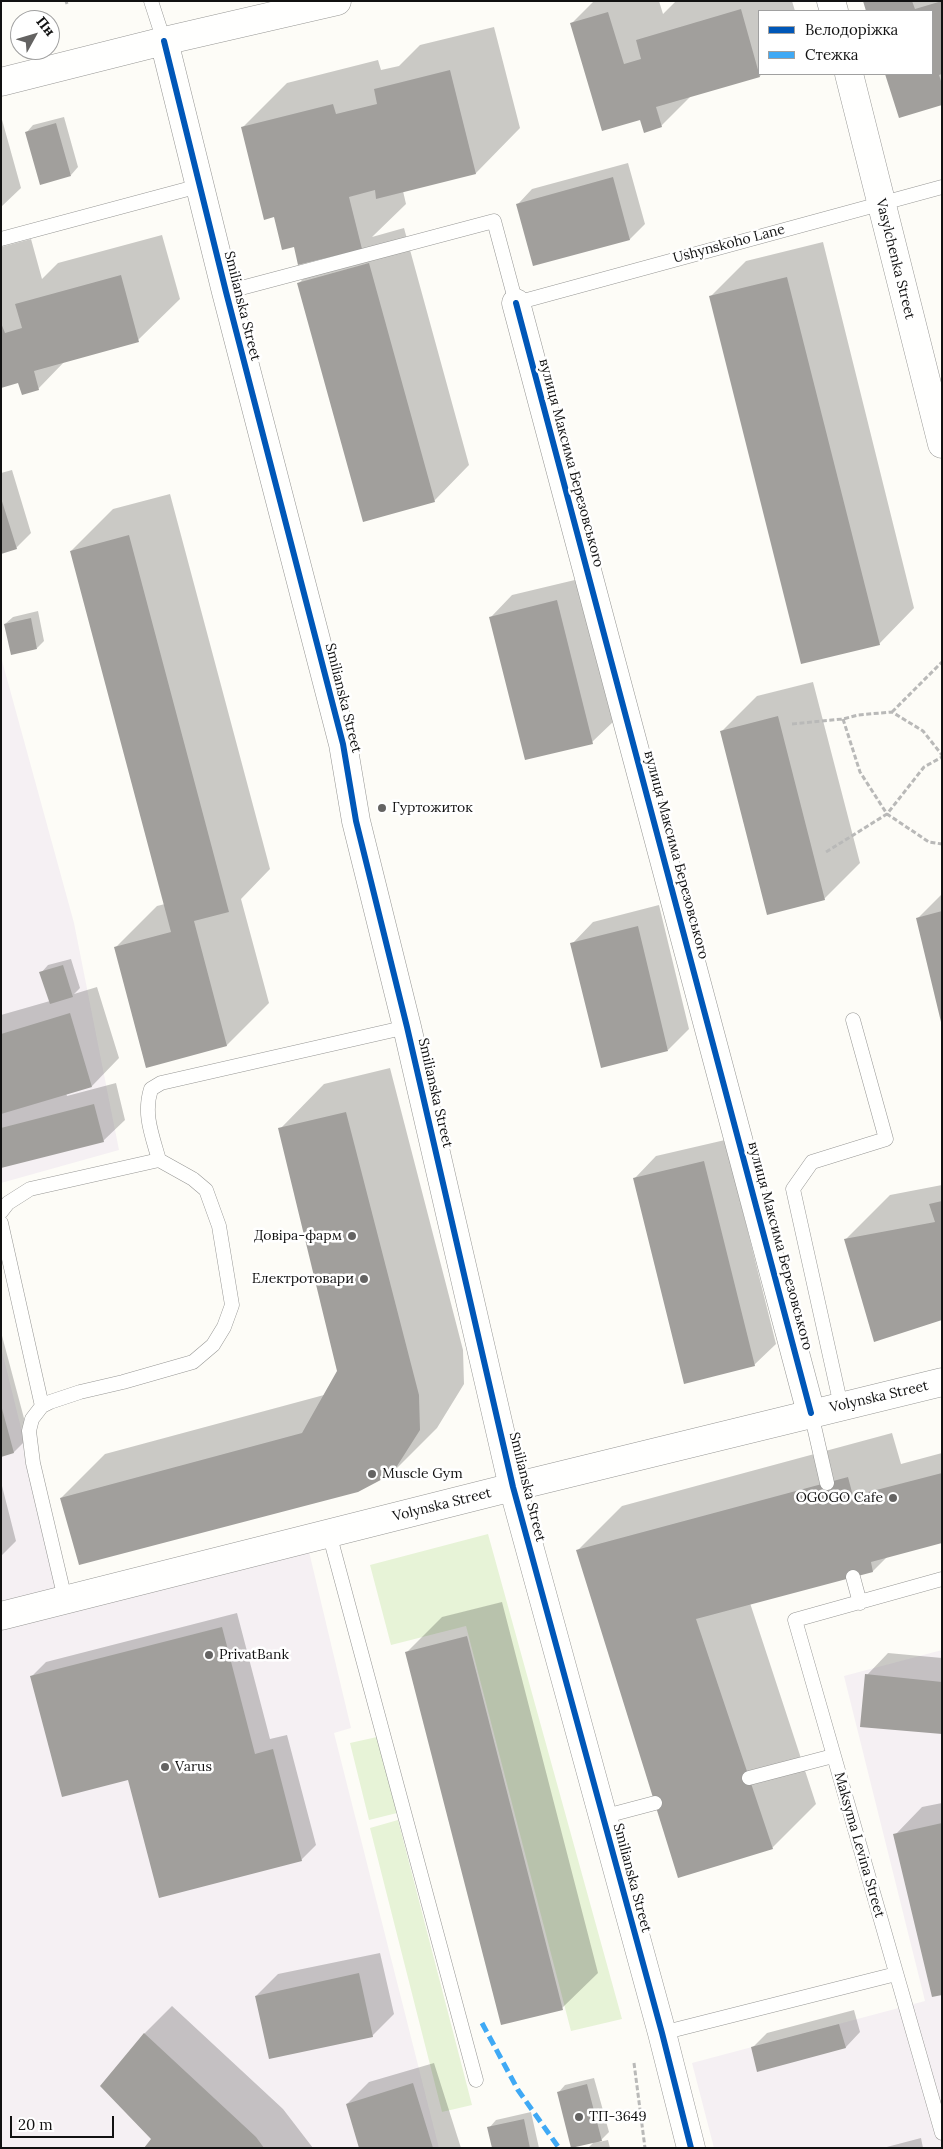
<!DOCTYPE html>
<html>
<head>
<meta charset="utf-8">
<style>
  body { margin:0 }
  #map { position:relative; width:943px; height:2149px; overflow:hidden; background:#fdfcf7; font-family:Lora,serif }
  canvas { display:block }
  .frame { position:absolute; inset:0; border:2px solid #111; pointer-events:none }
  .legend { position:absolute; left:758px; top:10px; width:175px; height:65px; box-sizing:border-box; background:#fff; border:1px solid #a0a0a0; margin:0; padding:6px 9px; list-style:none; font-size:15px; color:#111 }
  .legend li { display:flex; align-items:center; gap:10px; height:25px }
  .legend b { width:25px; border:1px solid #a0a0a0 }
  .north { position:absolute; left:10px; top:10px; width:50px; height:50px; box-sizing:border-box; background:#fff; border:1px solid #a0a0a0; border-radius:50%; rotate:51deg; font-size:14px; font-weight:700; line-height:20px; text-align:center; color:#111 }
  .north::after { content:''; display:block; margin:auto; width:18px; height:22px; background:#646362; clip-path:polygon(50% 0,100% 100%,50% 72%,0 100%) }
  .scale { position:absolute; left:10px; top:2116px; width:104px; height:22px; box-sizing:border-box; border:2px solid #111; border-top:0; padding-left:6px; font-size:15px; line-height:18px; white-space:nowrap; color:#111; -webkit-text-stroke:4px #fff; paint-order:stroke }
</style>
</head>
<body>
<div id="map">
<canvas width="943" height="2149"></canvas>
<div class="frame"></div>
<ul class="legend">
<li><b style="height:6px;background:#0057b8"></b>Велодоріжка</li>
<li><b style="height:6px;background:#3fa9f5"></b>Стежка</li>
</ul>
<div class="north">Пн</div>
<div class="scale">20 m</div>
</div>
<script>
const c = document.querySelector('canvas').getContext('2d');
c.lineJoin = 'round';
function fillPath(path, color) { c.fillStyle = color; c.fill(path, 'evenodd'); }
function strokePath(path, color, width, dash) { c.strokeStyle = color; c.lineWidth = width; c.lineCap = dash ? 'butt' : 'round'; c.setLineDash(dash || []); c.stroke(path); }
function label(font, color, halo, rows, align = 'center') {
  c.font = font + ' Lora,serif'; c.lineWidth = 5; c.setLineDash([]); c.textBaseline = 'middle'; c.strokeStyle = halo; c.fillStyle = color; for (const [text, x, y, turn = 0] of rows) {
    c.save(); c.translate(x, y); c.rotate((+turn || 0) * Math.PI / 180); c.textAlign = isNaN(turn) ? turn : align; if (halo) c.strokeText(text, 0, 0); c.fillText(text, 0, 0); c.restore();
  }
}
const industrial = new Path2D(`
  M1,657L74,923L119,1150L1,1183Z
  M1,1347L61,1589L306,1539L351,1728L334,1733L439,2148H1Z
  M942,1650V2148H714L692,2063L925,2001L844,1676Z`);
const green = new Path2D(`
  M488,1534L622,2019L571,2031L466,1626L391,1645L370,1565Z
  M377,1737L397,1813L369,1820L350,1743Z
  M398,1820L472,2105L442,2112L370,1828Z`);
const shadow = new Path2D(`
  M594,1H659L663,14L676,1H792L795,11H759V74H762L760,76L691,96L661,126L641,119L572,23Z
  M864,1H942V103L900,116L887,74H932V11H867Z
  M494,27L520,128L476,173L403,191L406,204L372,237L404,228L469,465L434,501L299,283L324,258L295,246L274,216L242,128L287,83L378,60L381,70L399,66L420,45Z
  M1,116L21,188L1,207Z
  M64,117L78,167L71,175L26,133L33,125Z
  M628,163L645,224L630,239L534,265L518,204L532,189Z
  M162,235L180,299L138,340L66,360L38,389L19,382L1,386V247L31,239L42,279L58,263Z
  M823,242L914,608L879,644L710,297L746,261Z
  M12,470L31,533L16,548L1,553V473Z
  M170,494L270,869L241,899L269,1003L227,1045L146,1066L115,948L157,906L165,904L71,551L113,509Z
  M579,579L614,721L592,742L491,617L512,595Z
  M38,611L44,641L37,648L5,624L13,617Z
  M813,682L860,863L824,899L722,731L757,696Z
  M942,894V1019L917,919Z
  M659,905L689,1029L668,1050L572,944L593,922Z
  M71,959L80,988L74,994L97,987L119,1058L92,1086L66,1093L67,1096L116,1083L125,1120L103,1141L1,1167V1015L50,1001L41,973L48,965Z
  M390,1068L463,1350L464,1384L437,1428L392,1473L61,1498L105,1454L324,1395L338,1371L280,1129L324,1084Z
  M725,1140L776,1344L754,1365L635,1178L656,1156Z
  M942,1185V1319L845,1240L890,1195Z
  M1,1332L29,1437L14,1452L1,1455Z
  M892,1433L901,1464L942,1453V1542L888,1556L873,1571L750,1603L816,1804L772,1848L578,1550L622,1506Z
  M1,1482L16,1541L1,1556Z
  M502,1602L598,1973L562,2008L406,1653L442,1617Z
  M237,1613L270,1739L287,1735L316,1845L301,1860L129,1779L31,1677L46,1662Z
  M888,1653L942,1658V1733L867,1675Z
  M942,1803V1993L895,1835L922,1807Z
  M380,1953L394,2014L372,2036L256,1996L278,1974Z
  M172,2006L283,2109L313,2148H146L153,2139L102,2085L145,2033Z
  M854,2010L860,2032L846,2047L752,2048L767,2033Z
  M434,2063L461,2148H361L347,2104L369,2082Z
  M594,2078L609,2132L599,2142L608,2140L610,2148H588L594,2142L558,2093L565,2085Z
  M531,2112L539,2148H493L489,2128L496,2120Z
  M921,2138L923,2148H883Z`);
const building = new Path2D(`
  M863,1H912L915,9L942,1V74L939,75L942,84V105L899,118L885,74H932V11H866Z
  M741,9L760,77L656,107L662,127L644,133L640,120L602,131L570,23L608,12L624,64L641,59L636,40Z
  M450,70L476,174L376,199L375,190L349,197L362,249L298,265L294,247L282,250L274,217L264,220L241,127L333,104L336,114L377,104L374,89Z
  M56,123L71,176L40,185L25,132Z
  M613,177L630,240L533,266L516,204Z
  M369,263L435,502L363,522L297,283Z
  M121,275L139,342L34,371L39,390L22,395L18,383L1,388V323L5,333L22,328L15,304Z
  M787,277L880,645L801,664L709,296Z
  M1,498L17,549L1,554Z
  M129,535L229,912L194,921L227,1046L146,1068L114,947L171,932L70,551Z
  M557,600L593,744L525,760L489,617Z
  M31,618L37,649L11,655L4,624Z
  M778,716L825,900L767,915L720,731Z
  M942,911V1021L941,1022L916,918Z
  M638,926L668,1051L601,1068L570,943Z
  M63,965L73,997L50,1004L39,972Z
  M70,1013L92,1087L1,1114V1034Z
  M94,1104L104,1142L1,1168V1128Z
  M346,1112L419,1395L420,1430L392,1474L358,1492L79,1565L60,1498L302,1433L337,1371L278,1128Z
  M704,1161L755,1366L684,1384L633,1178Z
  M942,1201V1320L874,1342L844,1239L935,1222L929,1204Z
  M1,1405L14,1453L1,1457Z
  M942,1473V1543L871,1562L873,1572L696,1619L773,1849L678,1878L576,1550L848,1477L853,1496Z
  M222,1627L255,1754L273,1749L302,1861L159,1898L128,1780L62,1797L30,1676Z
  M467,1636L563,2010L501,2025L405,1652Z
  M865,1674L942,1682V1734L860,1727Z
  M942,1823V1995L932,1997L893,1834Z
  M359,1973L373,2037L269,2059L255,1996Z
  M839,2024L846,2048L757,2072L751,2047Z
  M144,2033L256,2137L264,2148H144L151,2139L100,2086Z
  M413,2083L433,2148H359L346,2104Z
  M587,2084L602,2141L571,2148L557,2092Z
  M524,2119L530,2148H492L487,2127Z`);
const path = new Path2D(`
  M66,1L67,4
  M892,712L942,662
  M843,719L860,772L887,814L929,842L942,844
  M792,724L843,719L858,715L892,712L923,731L942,755
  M826,852L887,814L924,767L942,757
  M634,2063L645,2148`);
const service = new Path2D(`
  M151,1L164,41
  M1,239L199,186
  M226,292L494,221L516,303L942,187
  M1,1212L8,1203L30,1189L159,1160
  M1,1223L42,1406
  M841,1406L793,1189L812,1162L886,1139L853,1020
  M811,1413L827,1483
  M329,1533L476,2080
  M853,1577L860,1603
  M942,1579L795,1620L942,2133
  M65,1599L33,1463L29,1431L32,1419L42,1406L50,1402L80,1392L123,1382L193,1362L213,1345L224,1327L232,1305L219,1226L206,1190L193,1179L159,1160C152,1135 143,1114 151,1089L161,1083L407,1027
  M749,1778L833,1756
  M602,1817L655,1803
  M662,2033L896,1974`);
const minor = new Path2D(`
  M831,1L834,11
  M164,41L226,292L343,744L356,821L407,1027L513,1487L662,2033L691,2148
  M849,74L942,444
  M1,82L164,41L337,1
  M516,303L811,1413`);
const tertiary = new Path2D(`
  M1,1616L513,1487L942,1382`);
const quiet = new Path2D(`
  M482,2023L518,2090L559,2148`);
const cycleway = new Path2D(`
  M164,41L226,292L343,744L356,821L407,1027L513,1487L662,2033L691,2148
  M516,303L811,1413`);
const markers = [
  [382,808,5,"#646362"],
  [352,1236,5,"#646362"],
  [364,1279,5,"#646362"],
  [372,1474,5,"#646362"],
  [893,1498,5,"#646362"],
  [209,1655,5,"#646362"],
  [165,1767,5,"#646362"],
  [579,2117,5,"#646362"]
];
const streetNames = [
  ["Ushynskoho Lane",729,244,-15],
  ["Vasylchenka Street",895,259,76],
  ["Smilianska Street",242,306,76],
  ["вулиця Максима Березовського",571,463,75],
  ["Smilianska Street",343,698,76],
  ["вулиця Максима Березовського",676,855,75],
  ["Smilianska Street",435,1093,77],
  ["вулиця Максима Березовського",780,1246,75],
  ["Volynska Street",879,1397,-13],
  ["Smilianska Street",527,1487,76],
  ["Volynska Street",442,1505,-14],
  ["Maksyma Levina Street",859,1845,74],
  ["Smilianska Street",632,1878,75]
];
const poiNames = [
  ["Гуртожиток",392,808],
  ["Довіра-фарм",342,1236,"right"],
  ["Електротовари",354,1279,"right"],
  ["Muscle Gym",382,1474],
  ["OGOGO Cafe",883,1498,"right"],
  ["PrivatBank",219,1655],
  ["Varus",175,1767],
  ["ТП-3649",589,2117]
];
fillPath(industrial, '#f5f0f3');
fillPath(green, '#e7f3d7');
fillPath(shadow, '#0003');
fillPath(building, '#a19f9c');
strokePath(service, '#979795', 15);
strokePath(minor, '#979795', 29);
strokePath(tertiary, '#979795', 29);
strokePath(path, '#b9b9b8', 3, [5, 2.5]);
strokePath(service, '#fffffe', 14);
strokePath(minor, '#fffffe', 28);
strokePath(tertiary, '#fffffe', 28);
strokePath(quiet, '#3fa9f5', 5, [10, 5]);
strokePath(cycleway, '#0057b8', 6);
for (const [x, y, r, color] of markers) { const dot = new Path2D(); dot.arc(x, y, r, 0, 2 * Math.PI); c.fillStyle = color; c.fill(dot); strokePath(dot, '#fff', 2); }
label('14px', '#111', '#fff', streetNames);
label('14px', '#111', '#fff', poiNames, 'left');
</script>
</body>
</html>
